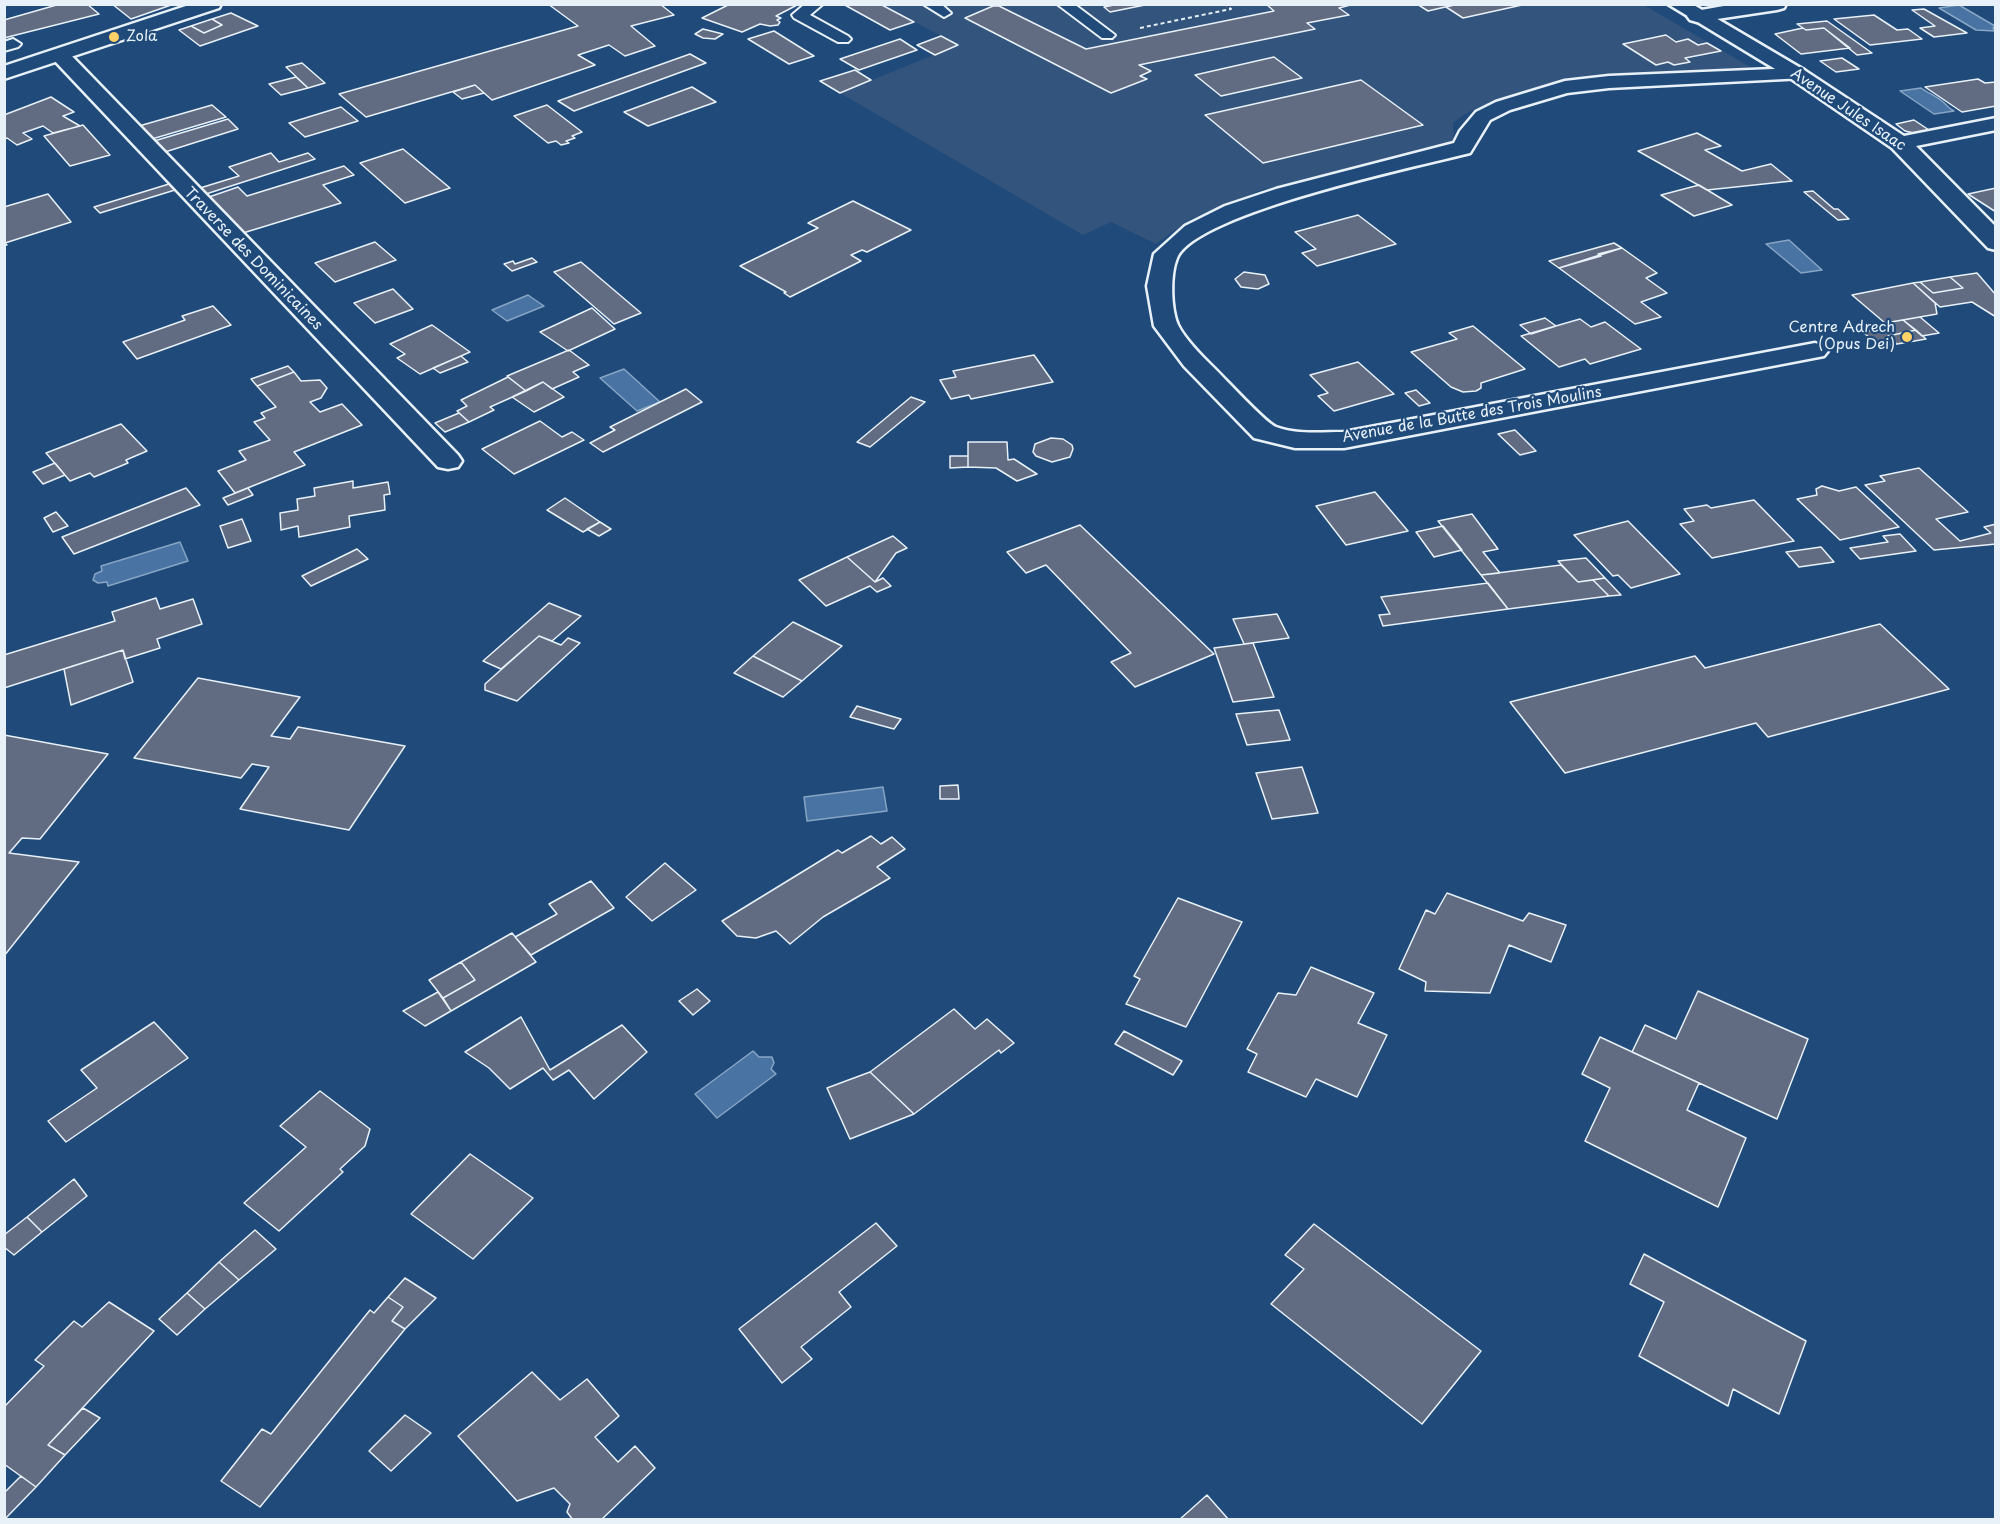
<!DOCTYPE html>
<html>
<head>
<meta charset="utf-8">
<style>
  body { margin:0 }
  #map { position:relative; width:2000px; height:1524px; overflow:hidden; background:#1f4a7a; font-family:"Playpen Sans",sans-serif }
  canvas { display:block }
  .frame { position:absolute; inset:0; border:6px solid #e8f1f8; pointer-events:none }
</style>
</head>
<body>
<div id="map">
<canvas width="2000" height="1524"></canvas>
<div class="frame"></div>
</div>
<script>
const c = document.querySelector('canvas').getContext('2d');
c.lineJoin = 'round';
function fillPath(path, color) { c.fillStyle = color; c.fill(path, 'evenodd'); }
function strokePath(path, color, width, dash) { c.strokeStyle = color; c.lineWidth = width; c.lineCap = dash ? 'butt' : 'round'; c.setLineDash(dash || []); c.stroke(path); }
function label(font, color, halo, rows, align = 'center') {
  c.font = font + ' "Playpen Sans",sans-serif'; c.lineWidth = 4.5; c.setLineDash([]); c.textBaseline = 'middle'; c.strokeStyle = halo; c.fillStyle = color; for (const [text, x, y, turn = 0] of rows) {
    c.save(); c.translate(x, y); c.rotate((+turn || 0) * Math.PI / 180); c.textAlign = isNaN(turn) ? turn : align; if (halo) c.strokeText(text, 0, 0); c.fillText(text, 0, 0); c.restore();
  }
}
const built = new Path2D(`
  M880,4L1644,5L1752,68L1604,76L1533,89L1492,102L1465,114L1453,123L1454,141L1438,147L1261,190L1191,219L1156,244L1111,222L1083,235L840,93L958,45Z`);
const water = new Path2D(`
  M1959,5L1995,26L1993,28L1995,31L1976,30L1939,8Z
  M1921,88C1928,93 1936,96 1942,101C1947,105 1948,108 1954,111L1934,114L1900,91Z
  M1789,240L1822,270L1801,273L1766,244Z
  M528,295L544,306L507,321L492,310Z
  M624,369L660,402L637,411L600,378Z
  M180,542L188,561L108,586L107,582L98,583L93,580L95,574L102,571L101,566Z
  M883,787L887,811L807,821L804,797Z
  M753,1051L759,1057H772L774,1063L771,1069L776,1074L717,1118L695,1094Z`);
const building = new Path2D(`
  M60,4H87L99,14L4,38V20Z
  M112,4H174L131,19Z
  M548,4H660L674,15L631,26L655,46L625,56L609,45L578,55L595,65L492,100L475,85L366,117L339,94L578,26Z
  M730,4H799L776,16L781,18L777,20L780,22L778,25L770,26L760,24L742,32L702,18Z
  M843,4H880L914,22L890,30Z
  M1119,4H1150L1110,12L1104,7Z
  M1266,4H1354L1339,8L1349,15L1307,23L1315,29L1139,65L1151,71L1140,76L1147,79L1111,93L965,18L993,6H999L1086,49L1274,11Z
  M1417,4H1458L1428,11Z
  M1458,4H1521L1522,5L1463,18L1446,7Z
  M1924,9L1967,33L1934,37L1920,28L1935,26L1912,10Z
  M231,13L258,26L200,46L179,30L191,26L204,33L222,25L212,19Z
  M1874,15L1897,30L1908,29L1922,39L1870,45L1834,19Z
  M212,19L222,25L204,33L191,26Z
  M1827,21L1872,53L1857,55L1824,28L1806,30L1797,24Z
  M1803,28L1806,30L1824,28L1850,48L1801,54L1775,34Z
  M703,29L723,34L715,39L703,38L695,34Z
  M774,31L814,56L789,64L748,39Z
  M1666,35L1676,42L1688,39L1698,45L1707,43L1721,51L1685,58L1690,62L1674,65L1668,62L1656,65L1623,44Z
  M941,36L958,45L935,55L917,45Z
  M900,39L917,50L859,70L840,59Z
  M690,54L706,63L574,111L558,101Z
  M1274,57L1302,78L1221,96L1195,75Z
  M1842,58L1859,69L1836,72L1820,61Z
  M302,63L325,83L308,88L286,67Z
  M855,70L871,80L840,93L820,81Z
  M296,77L308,88L281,95L269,84Z
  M1978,79L1985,83L1996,82V106L1962,112L1925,87Z
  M1361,80L1423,125L1263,163L1205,115Z
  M475,85L484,93L462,99L453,92Z
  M692,87L716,102L648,126L624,112Z
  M51,97L74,112L63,116L80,126L53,133L43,126L23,133L32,139L17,145L7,138L4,139V115Z
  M212,105L226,117L152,139L139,126Z
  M547,105L582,132L572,136L575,138L566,141L569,143L561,145L556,141L548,143L514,116Z
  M341,107L358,121L305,137L289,123Z
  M228,119L238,129L165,152L154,141Z
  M1914,120L1929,130L1914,133L1905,131L1896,124Z
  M83,125L110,155L70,166L44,136Z
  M1697,133L1721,146L1705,150L1742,171L1771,164L1792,181L1707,190L1638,151Z
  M403,149L450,188L405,203L360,163Z
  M271,153L279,162L308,153L315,159L206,194L200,188L239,176L229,167Z
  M344,166L354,175L323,185L341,203L243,233L209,197L238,187L247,196Z
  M169,184L175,190L100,213L94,207Z
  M1699,185L1732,205L1694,216L1661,195Z
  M1996,188V212L1968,194Z
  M1813,191L1834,209H1838L1849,219L1838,220L1804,192Z
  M48,194L71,222L5,243L7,245H4V207Z
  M853,201L911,230L867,252L862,250L851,255L861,261L790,297L784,293L786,292L740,266L818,228L808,223Z
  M1358,215L1396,244L1317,266L1302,253L1316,249L1295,232Z
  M375,242L396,260L335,282L315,263Z
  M1614,243L1622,248L1598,254L1601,256L1559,268L1549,261Z
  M1622,248L1657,273L1646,278L1667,293L1641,302L1661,317L1635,324L1559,268Z
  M532,258L537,262L512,271L504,264L513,261L515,264Z
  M581,262L641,313L614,324L554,272Z
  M1244,272L1265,275L1269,284L1258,289L1241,287L1235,279Z
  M1977,273L1996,295V317L1972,302L1940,307L1913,283L1920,282L1933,293L1963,288L1950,277Z
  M1950,277L1963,288L1933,293L1920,282Z
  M1913,283L1935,303L1937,314L1885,323L1852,295Z
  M393,289L413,309L375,323L354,303Z
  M213,306L231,325L137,359L123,342L185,320L182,316Z
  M592,308L615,329L568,351L540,332Z
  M1920,317L1939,333L1922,336L1903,320Z
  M1545,318L1556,326L1531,334L1520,325Z
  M1580,319L1591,327L1605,322L1641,349L1590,364L1585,359L1559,367L1521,336Z
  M1903,320L1916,330L1888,336L1897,344L1880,347L1863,332L1890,327L1885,323Z
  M432,325L470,352L420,374L397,358L405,354L390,344Z
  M1473,326L1525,369L1481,383V388L1476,391L1463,392L1451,387L1411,352L1457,339L1449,333Z
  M1916,330L1926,339L1897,344L1888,336Z
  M569,350L589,365L573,372L579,377L552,389L543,382L526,391L507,376Z
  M1034,355L1053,382L971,399L969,395L951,399L940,380L956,377L953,371Z
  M461,356L468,362L440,373L433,368Z
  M1358,362L1394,394L1334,411L1318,396L1328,393L1310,375Z
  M288,366L294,372L257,386L251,379Z
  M294,372L301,381L320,380L327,388L321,398L310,402L320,412L342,404L362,425L294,452L305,465L235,493L218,471L246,460L239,451L270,440L254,422L265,418L261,413L276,407L257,386Z
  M508,377L526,391L490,407L494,410L469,422L457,411L467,406L461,400Z
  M543,382L564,397L534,412L512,397Z
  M686,389L702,402L603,452L590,443L615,430L610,427Z
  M1416,390L1430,403L1419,406L1405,393Z
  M911,397L925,402L870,447L857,442Z
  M459,413L469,422L445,432L435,423Z
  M540,421L562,437L572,432L584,440L514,474L482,449Z
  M121,424L147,451L126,460L128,463L94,477L90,473L70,481L46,453Z
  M1515,430L1536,451L1520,455L1498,434Z
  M1051,438L1063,439L1072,445L1073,449L1070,457L1052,462L1036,456L1033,452L1035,444Z
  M968,442H1007L1008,460L1014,459L1037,474L1017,481L996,468L968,467Z
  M950,456H968V467L950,468Z
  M55,463L65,475L43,484L33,472Z
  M1919,468L1968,512L1936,519L1960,541L1991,533L1984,527L1996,524V544L1934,550L1865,485L1885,481L1880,476Z
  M353,481V488L388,482L390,494L384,495L385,510L349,516L350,527L299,537L298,526L281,530L280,513L298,510L297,499L315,496L314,488Z
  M1822,486L1839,491L1856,487L1899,527L1840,540L1797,499L1817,495L1816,489Z
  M186,488L200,505L74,554L62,537Z
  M248,488L253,495L228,505L223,498Z
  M1375,492L1408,531L1346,545L1316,506Z
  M565,498L600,522L583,532L547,510Z
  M1754,500L1794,541L1712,558L1680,524L1694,521L1684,509L1707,505L1711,508Z
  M56,512L68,526L53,532L44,518Z
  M1472,514L1498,549L1483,552L1500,573L1481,575L1438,521Z
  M242,519L251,541L228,548L220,526Z
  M1628,521L1680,574L1631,588L1618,575L1613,576L1574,535Z
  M600,522L611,529L599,536L587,529Z
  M1080,525L1214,654L1135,687L1111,662L1131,653L1046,565L1026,573L1007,552Z
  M1443,526L1462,550L1434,557L1416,532Z
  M1900,534L1916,551L1860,559L1850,548L1888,542L1883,536Z
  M893,536L907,548L896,553L875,582L847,557Z
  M1821,547L1834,562L1799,567L1786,552Z
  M357,549L368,559L311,586L302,576Z
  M847,557L875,582L883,578L891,586L877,592L870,586L826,606L799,580Z
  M1586,558L1605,578L1578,582L1558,561Z
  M1561,565L1578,582L1593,580L1609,596L1508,609L1481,575Z
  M1605,578L1621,595L1609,596L1593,580Z
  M1488,583L1508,609L1383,626L1379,615L1390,614L1381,597Z
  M156,598L160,609L193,599L202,624L157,639L160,648L125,659L123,650L4,688V655L115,621L112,612Z
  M549,603L581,616L552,641L539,636L501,669L483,661Z
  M1277,614L1289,638L1244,644L1233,619Z
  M793,622L842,646L802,681L753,656Z
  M1880,624L1949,689L1768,737L1756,723L1565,773L1510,702L1695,656L1705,668Z
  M539,636L561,645L568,638L580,643L517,701L485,690V684Z
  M1253,643L1274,697L1233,702L1214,648Z
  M123,650L133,682L71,705L64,669Z
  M753,656L802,681L783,697L734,673Z
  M198,678L300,697L271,736L290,739L298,727L405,746L349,830L240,809L269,767L252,764L241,778L134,758Z
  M857,706L901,719L894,729L850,717Z
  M1279,710L1290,740L1247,745L1236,714Z
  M4,735L108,754L40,839L22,838L9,853L79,862L4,956Z
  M1302,767L1318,813L1272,819L1256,773Z
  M958,785L959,799H940V786Z
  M871,836L881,844L892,837L905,849L877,867L890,878L823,917L790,944L776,931L756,938L737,936L722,921L838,850L842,853Z
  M665,863L696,890L652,921L626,897Z
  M591,881L614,908L531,955L515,937L557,914L549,904Z
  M1447,893L1523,921L1529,913L1566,925L1551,962L1509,945L1490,993L1425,991L1426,982L1399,969L1426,910L1435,914Z
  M1178,898L1242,922L1186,1027L1126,1004L1140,979L1134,976Z
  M512,933L536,962L451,1011L443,998L475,980L461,962Z
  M461,962L475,980L443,998L429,980Z
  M1311,967L1374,993L1358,1023L1387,1035L1357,1097L1316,1079L1306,1097L1248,1072L1257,1054L1247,1049L1278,993L1296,995Z
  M697,989L710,1001L693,1015L679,1001Z
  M1698,991L1808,1039L1777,1119L1632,1052L1645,1025L1676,1039Z
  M438,992L451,1011L425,1026L403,1011Z
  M954,1009L975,1029L987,1019L1014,1043L1001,1053L999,1050L914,1114L870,1072Z
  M521,1017L550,1070L622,1025L647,1052L594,1099L569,1070L553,1080L543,1068L510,1089L489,1068L465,1052Z
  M154,1022L188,1058L66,1142L48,1121L97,1088L81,1070Z
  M1124,1031L1182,1061L1173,1075L1115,1044Z
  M1600,1037L1699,1083L1687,1110L1746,1138L1718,1207L1585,1141L1610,1088L1582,1074Z
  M870,1072L914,1114L850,1139L827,1088Z
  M320,1091L370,1129L365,1146L340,1169L343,1172L279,1231L244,1203L306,1147L280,1126Z
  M470,1154L533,1198L473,1259L411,1214Z
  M74,1179L87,1196L42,1232L27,1217Z
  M27,1217L42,1232L14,1255L4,1247V1235Z
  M876,1223L897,1246L839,1292L851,1307L801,1347L812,1359L782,1383L739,1329Z
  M1314,1224L1481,1351L1422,1424L1271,1304L1304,1269L1285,1255Z
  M255,1230L276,1249L239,1280L219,1262Z
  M1644,1254L1806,1341L1779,1414L1733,1389L1728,1406L1639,1356L1664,1302L1630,1284Z
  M219,1262L239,1280L205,1309L187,1293Z
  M405,1278L436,1298L405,1329L392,1321L403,1307L388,1297Z
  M187,1293L205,1309L177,1335L159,1319Z
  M388,1297L403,1307L392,1321L405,1329L260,1507L221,1481L262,1429L271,1434L370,1310L374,1313Z
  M109,1302L154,1331L48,1445L65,1455L36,1487L4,1464V1407L44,1366L35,1360L74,1321L82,1327Z
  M532,1372L560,1400L587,1379L619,1416L595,1437L618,1462L635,1446L655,1468L601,1520H573L567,1512L570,1504L554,1488L517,1501L458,1436Z
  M83,1408L100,1418L65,1455L48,1445Z
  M405,1415L431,1433L391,1471L369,1451Z
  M21,1476L36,1487L4,1520V1493Z
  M1207,1495L1229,1520H1179Z`);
const path = new Path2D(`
  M1140,28L1231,9L1225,4`);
const lane = new Path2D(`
  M805,4H823L810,15L848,36L851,39L848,42H838L794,18L792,15Z
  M923,4H941L951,13L944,17Z
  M1057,4H1074L1115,35L1112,38H1102Z
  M13,39L21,44L18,47L4,51V42Z`);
const street = new Path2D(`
  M1735,4H1786L1784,8L1777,10L1697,22L1690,20L1687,16L1690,12Z
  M60,49L67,51L458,455L462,461L458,467L448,469L438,467L53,59L50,55L53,51Z
  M1797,68L1804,70L1807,74L1804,78L1609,88L1567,93L1510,110L1490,120L1470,153C1418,166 1196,213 1177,258C1170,275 1171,309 1178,325C1185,339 1200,354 1210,364C1222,375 1265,423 1276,427C1297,435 1322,432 1344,432L1815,343L1824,346L1828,351L1824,356L1344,448H1295L1254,438L1184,366L1154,326L1147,286L1154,254L1185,226L1225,206L1276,189L1454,143L1460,131L1476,112L1496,102L1565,81L1609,76Z`);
const secondary = new Path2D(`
  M192,4H221L219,8L4,79V66Z
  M1668,4H1692L1804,70L1904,136L1996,118V130L1916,146L1996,227V250L1988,248L1892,148L1790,78Z`);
const markers = [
  [114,37,6,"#ffd166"],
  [1907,337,6,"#ffd166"]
];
const farPoinames = [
  ["Zola",126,37],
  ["Centre Adrech",1895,328,"right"],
  ["(Opus Dei)",1895,345,"right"]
];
const farStreetnames = [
  ["Avenue Jules Isaac",1848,110,34],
  ["Traverse des Dominicaines",253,259,46],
  ["Avenue de la Butte des Trois Moulins",1472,415,-10]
];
fillPath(built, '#33547c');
fillPath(water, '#4873a2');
strokePath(water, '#88a5c4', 1.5);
fillPath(building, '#616b82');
strokePath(building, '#e8f1f8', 1.5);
strokePath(lane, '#e8f1f8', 4);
strokePath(street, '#e8f1f8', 5);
strokePath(secondary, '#e8f1f8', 5);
strokePath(path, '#e8f1f8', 2, [4, 3]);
fillPath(lane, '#1f4a7a');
fillPath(street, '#1f4a7a');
fillPath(secondary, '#1f4a7a');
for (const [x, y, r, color] of markers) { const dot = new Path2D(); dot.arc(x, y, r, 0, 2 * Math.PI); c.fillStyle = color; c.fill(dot); strokePath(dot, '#1f4a7a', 2); }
label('15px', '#e8f1f8', '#1f4a7a', farPoinames, 'left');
label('15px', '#e8f1f8', '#1f4a7a', farStreetnames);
</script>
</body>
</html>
